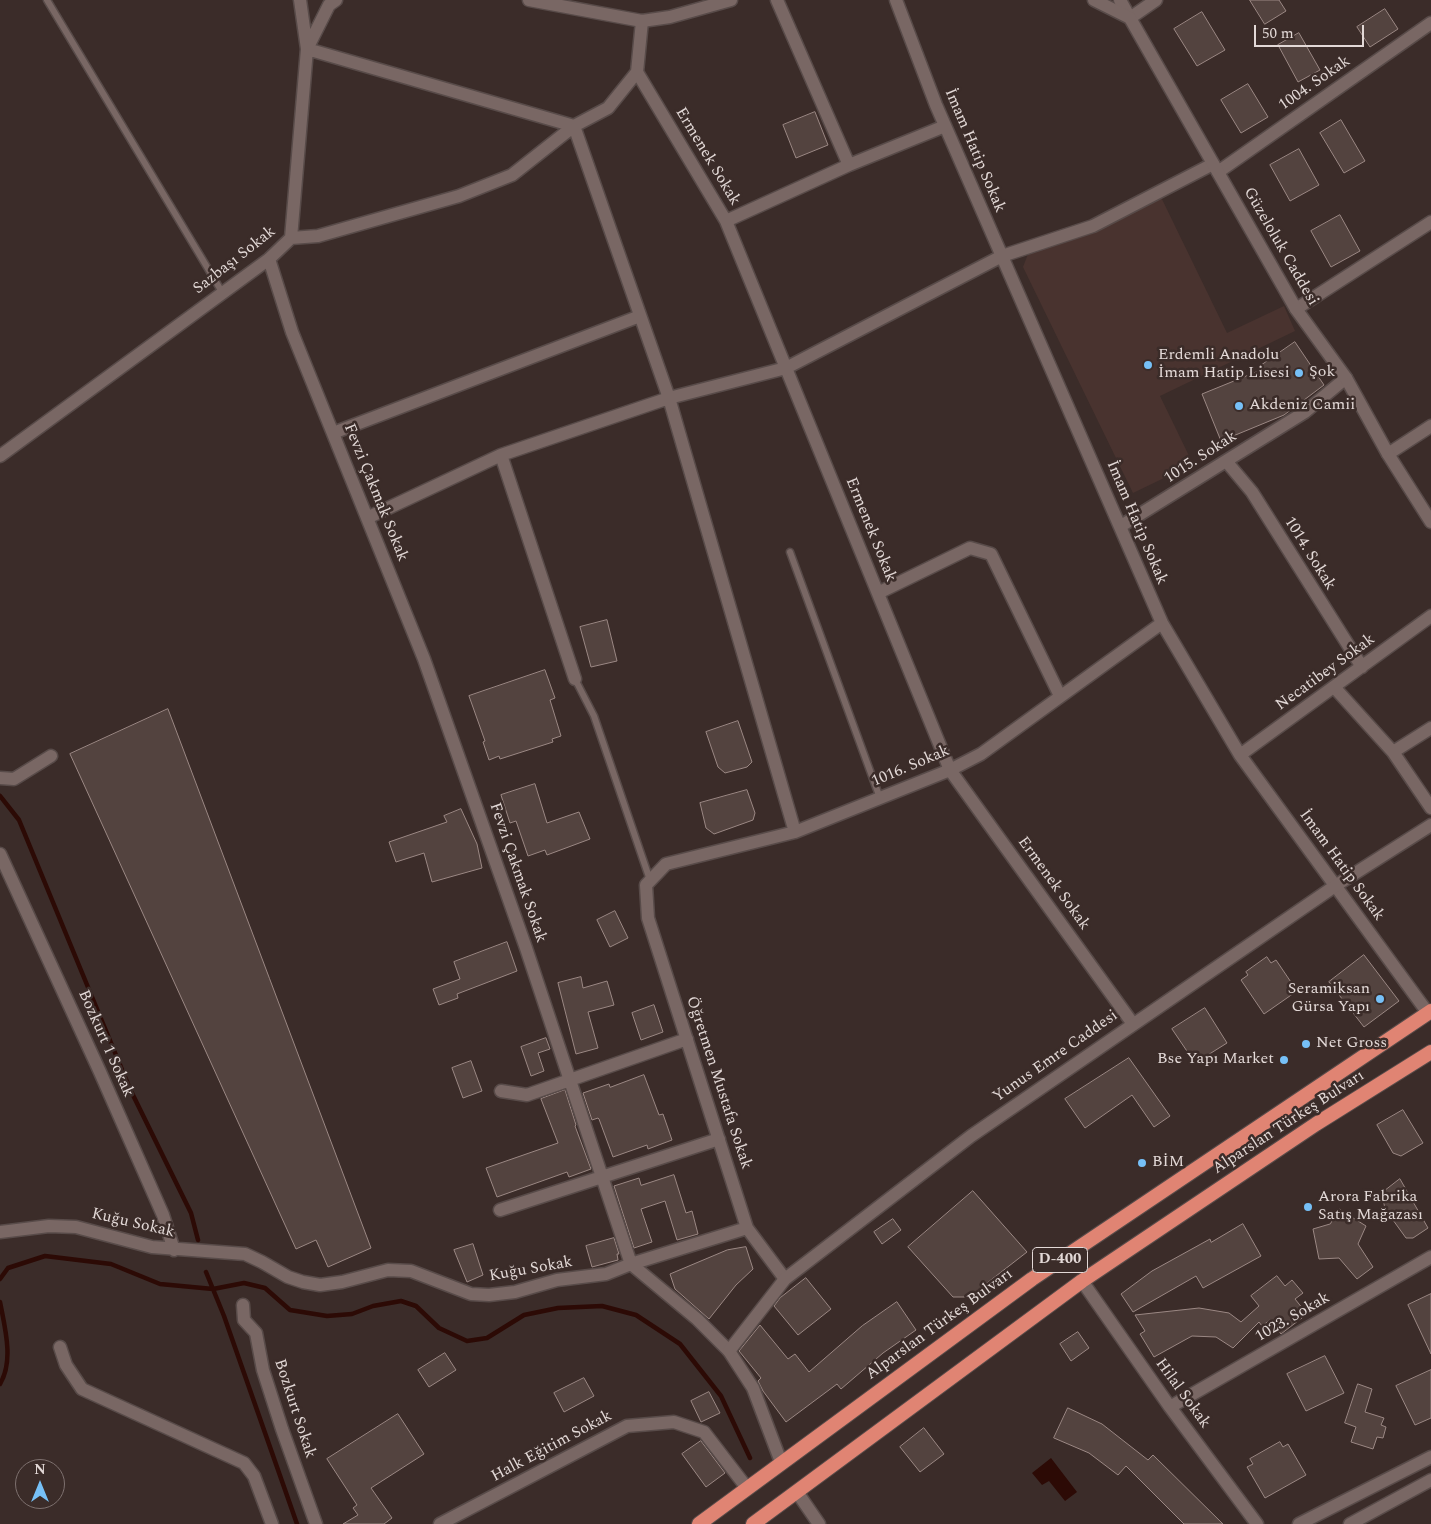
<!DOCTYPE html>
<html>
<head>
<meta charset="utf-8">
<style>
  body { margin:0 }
  #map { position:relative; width:1431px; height:1524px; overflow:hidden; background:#3b2c29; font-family:Spectral,serif }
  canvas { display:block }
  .north { position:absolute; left:15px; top:1459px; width:50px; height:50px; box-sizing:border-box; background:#3b2c29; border:1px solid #7e716f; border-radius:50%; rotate:0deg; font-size:14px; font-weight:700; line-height:20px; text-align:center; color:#e3d9d7 }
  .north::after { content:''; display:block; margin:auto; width:18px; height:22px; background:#76c0f7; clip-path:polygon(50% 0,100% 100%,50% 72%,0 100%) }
  .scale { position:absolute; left:1254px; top:25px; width:110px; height:22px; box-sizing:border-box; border:2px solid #e3d9d7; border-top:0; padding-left:6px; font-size:15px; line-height:18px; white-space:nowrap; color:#e3d9d7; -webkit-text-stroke:4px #3b2c29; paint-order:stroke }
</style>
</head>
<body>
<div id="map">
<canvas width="1431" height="1524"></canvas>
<div class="north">N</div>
<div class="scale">50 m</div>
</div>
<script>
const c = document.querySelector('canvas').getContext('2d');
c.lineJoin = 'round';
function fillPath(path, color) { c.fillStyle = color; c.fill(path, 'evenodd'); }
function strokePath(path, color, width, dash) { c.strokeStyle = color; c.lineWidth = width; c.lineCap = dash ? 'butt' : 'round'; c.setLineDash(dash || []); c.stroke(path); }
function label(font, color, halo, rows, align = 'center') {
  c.font = font + ' Spectral,serif'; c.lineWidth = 5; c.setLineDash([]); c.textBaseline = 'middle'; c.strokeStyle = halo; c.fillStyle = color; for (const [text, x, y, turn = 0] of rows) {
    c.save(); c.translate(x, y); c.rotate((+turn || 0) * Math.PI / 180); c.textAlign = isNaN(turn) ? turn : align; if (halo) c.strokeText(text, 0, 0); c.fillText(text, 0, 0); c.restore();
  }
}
const built = new Path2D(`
  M1158,191L1227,333L1284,306L1295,331L1160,396L1193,464L1133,493L1023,267L1028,254Z`);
const water = new Path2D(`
  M1051,1458L1077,1492L1065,1501L1049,1481L1042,1485L1032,1473Z`);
const stream = new Path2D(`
  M0,796L19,820L130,1089L191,1213L198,1240
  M206,1272L224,1316L297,1524
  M0,1279L8,1268L45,1256L111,1264L160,1284L213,1289L244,1283L265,1288L290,1310L327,1316L352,1314L373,1306L401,1301L416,1306L439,1328L467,1341L487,1338L524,1315L558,1308L602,1306L636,1315L680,1344L721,1396L750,1458
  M0,1302C5,1328 14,1361 0,1384`);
const building = new Path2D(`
  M1250,0H1279L1286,11L1265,24Z
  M1385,9L1398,29L1370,47L1357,27Z
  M1202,12L1225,50L1197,66L1174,29Z
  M1299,33L1320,70L1298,82L1278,45Z
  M1248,84L1268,117L1241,133L1221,100Z
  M815,112L828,145L796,158L783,125Z
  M1341,120L1365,161L1344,173L1320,133Z
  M1299,149L1319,185L1290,201L1270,165Z
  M1340,215L1360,251L1331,267L1311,231Z
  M1295,342L1324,385L1284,415L1221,441L1202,394L1261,370L1259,367Z
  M607,620L617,661L591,667L580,627Z
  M545,670L555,698L550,700L561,736L552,739L553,742L500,759L499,756L489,760L483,742L485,741L469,696Z
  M168,709L371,1248L328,1267L316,1240L296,1249L70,754Z
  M738,721L752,762L747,767L725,773L718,767L706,732Z
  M535,784L547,823L579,812L590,839L547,855L545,850L528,856L516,821L510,823L501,795Z
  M747,790L755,813L753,820L714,834L706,828L700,803Z
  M461,809L477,844L482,868L432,882L424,853L396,862L389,842L447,822L444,816Z
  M615,911L628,938L610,947L597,920Z
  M507,942L517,971L457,994L458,998L439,1005L433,989L460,979L454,962Z
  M1364,955L1399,1001L1364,1027L1329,982Z
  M1267,957L1271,963L1276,960L1297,991L1264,1014L1241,980L1248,975L1246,972Z
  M581,977L583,988L607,981L614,1005L588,1012L598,1048L576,1054L558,983Z
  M654,1005L663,1032L641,1040L632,1013Z
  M1205,1008L1227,1043L1195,1063L1172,1029Z
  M546,1038L550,1049L538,1053L544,1071L531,1076L521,1047Z
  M1129,1058L1170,1116L1154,1127L1132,1095L1085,1128L1065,1099Z
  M471,1061L482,1091L463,1098L452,1068Z
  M644,1075L659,1115L663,1114L672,1140L648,1149L647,1145L613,1157L599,1119L598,1118L592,1120L583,1093L609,1084L610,1087Z
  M565,1090L576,1125L575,1126L591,1169L569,1177L567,1172L497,1197L486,1168L558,1143L541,1099Z
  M1403,1110L1423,1143L1401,1156L1393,1153L1377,1125Z
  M674,1175L686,1213L692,1211L698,1234L677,1240L665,1201L641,1209L652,1242L634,1248L614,1186L639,1178L641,1185Z
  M1400,1179L1428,1228L1413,1238H1406L1385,1209L1382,1193Z
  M973,1191L1027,1252L969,1297H953L908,1247Z
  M1339,1209L1366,1226L1358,1244L1373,1267L1357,1279L1339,1258L1319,1259L1313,1229L1330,1224Z
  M893,1219L901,1230L882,1244L874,1232Z
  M1243,1224L1261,1256L1203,1288L1196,1276L1133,1312L1121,1294L1152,1271L1210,1239L1211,1242Z
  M614,1238L619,1254H617L618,1260L592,1267L586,1246Z
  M473,1244L483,1275L467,1282L454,1250Z
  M746,1247L753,1269L736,1285L709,1319L675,1289L670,1274L727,1250Z
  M1277,1276L1285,1286L1292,1280L1303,1293L1295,1299L1307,1314L1281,1334L1270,1320L1262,1326L1259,1322L1233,1348L1216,1337L1192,1336L1154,1357L1140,1334L1145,1331L1135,1315L1199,1308L1229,1313L1241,1322L1259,1306L1251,1296Z
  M806,1278L831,1309L798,1335L774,1306L780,1298Z
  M1431,1294V1354L1408,1305Z
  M897,1302L916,1330L883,1353L841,1389L837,1384L786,1422L763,1391L758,1381L761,1378L739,1351L760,1325L788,1359L795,1354L809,1372L862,1326Z
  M1078,1332L1089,1348L1071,1361L1060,1344Z
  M445,1353L456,1370L429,1387L418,1370Z
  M1325,1356L1344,1393L1306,1411L1287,1374Z
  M1431,1370V1418L1415,1425L1396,1386Z
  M584,1378L594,1396L564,1412L554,1393Z
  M1358,1384L1372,1389L1365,1412L1384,1418L1381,1425L1386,1427L1383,1438L1377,1437L1373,1449L1351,1442L1356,1427L1345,1423Z
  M709,1392L720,1413L701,1422L691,1401Z
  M1068,1408L1102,1424L1148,1460L1153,1455L1223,1524H1184L1126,1466L1118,1475L1089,1453L1054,1438Z
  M398,1414L424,1454L371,1488L392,1518L384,1524H343L358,1515L353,1508L357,1505L327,1459Z
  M924,1428L944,1454L920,1472L900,1447Z
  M701,1441L725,1473L706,1487L682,1454Z
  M1280,1442L1283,1447L1288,1444L1306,1475L1265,1498L1247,1467L1253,1464L1250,1459Z`);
const service = new Path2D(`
  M47,0L222,292
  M790,552L880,798
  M575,679L594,716L650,880`);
const minor = new Path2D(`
  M300,0L307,49L574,126L669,398L795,832
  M777,0L849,165
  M896,0L936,105L1162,623L1240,755L1428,1013
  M1130,18L1156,0
  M642,21L637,72L726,221L950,770L1133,1024
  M1218,172L1431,23
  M726,221L849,165L945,126
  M291,238L318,236L459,196L512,175L574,126L608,108L637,72
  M269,259L292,332L424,659L526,948L631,1264L697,1319L729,1351L753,1388L781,1462
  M333,433L640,316
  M1388,454L1431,426
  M501,455L575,679
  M0,456L269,259L291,238L307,49L329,5L336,0
  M1226,461L1252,492L1362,667
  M367,518L501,455L669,398L786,368L1002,256L1093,226L1213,164
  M1121,526L1305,412L1346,378
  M878,593L970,548L991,554L1060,696
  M1334,687L1393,752L1431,808
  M1393,752L1431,728
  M1240,755L1431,616
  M0,778L14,779L51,756
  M0,854L100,1072L163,1215L174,1250
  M501,1091L527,1095L687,1039
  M500,1210L719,1139
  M0,1232L49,1226L76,1227L152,1247L245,1254L262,1262L288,1277L303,1282L320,1285L342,1282L388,1270L411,1271L471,1294L489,1295L515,1292L557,1280L606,1274L631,1264L747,1228
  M785,1279L747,1228L648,918L646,885L666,864L795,832L950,770L981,754L1162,623
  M1082,1281L1170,1407L1257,1524
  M243,1305L244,1320L256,1333L263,1370L282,1429L316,1524
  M60,1347L66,1365L82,1389L244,1463L254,1476L272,1524
  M1170,1407L1431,1257
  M797,1492L819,1524
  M440,1524L627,1426L674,1422L704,1432L747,1488`);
const tertiary = new Path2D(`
  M1120,0L1130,18
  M1296,309L1431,222
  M729,1351L785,1279L971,1136L1335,886L1431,825
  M1299,1524L1431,1457
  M1350,1524L1431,1480`);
const secondary = new Path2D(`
  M529,0L642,21L670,17L731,0
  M1094,0L1130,18L1296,309L1346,378L1388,454L1431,522`);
const trunk = new Path2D(`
  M699,1524L1032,1279L1431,1011
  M753,1524L1082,1281L1316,1124L1431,1052`);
const markers = [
  [1148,365,5,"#76c0f7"],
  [1299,373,5,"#76c0f7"],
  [1239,406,5,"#76c0f7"],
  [1380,999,5,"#76c0f7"],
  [1306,1044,5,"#76c0f7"],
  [1284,1060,5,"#76c0f7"],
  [1142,1163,5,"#76c0f7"],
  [1308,1207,5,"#76c0f7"]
];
const shields = [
  [1060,1260,55]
];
const shieldNames = [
  ["D-400",1060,1260]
];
const streetNames = [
  ["1004. Sokak",1315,84,-35],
  ["İmam Hatip Sokak",974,151,67],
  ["Ermenek Sokak",707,157,59],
  ["Güzeloluk Caddesi",1280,247,60],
  ["Sazbaşı Sokak",235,261,-38],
  ["1015. Sokak",1201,458,-33],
  ["Fevzi Çakmak Sokak",375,493,68],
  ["İmam Hatip Sokak",1136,523,67],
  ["Ermenek Sokak",870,530,68],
  ["1014. Sokak",1309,554,58],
  ["Necatibey Sokak",1326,673,-36],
  ["1016. Sokak",911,767,-23],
  ["İmam Hatip Sokak",1341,866,54],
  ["Fevzi Çakmak Sokak",517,873,71],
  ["Ermenek Sokak",1053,884,54],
  ["Bozkurt 1 Sokak",105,1044,66],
  ["Yunus Emre Caddesi",1056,1057,-35],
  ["Öğretmen Mustafa Sokak",718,1083,72],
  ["Alparslan Türkeş Bulvarı",1289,1123,-33],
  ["Kuğu Sokak",133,1224,13],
  ["Kuğu Sokak",531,1270,-10],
  ["1023. Sokak",1293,1318,-30],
  ["Alparslan Türkeş Bulvarı",940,1325,-36],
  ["Hilal Sokak",1182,1394,54],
  ["Bozkurt Sokak",294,1409,72],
  ["Halk Eğitim Sokak",552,1447,-28]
];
const poiNames = [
  ["Erdemli Anadolu",1158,356],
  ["İmam Hatip Lisesi",1158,374],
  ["Şok",1309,373],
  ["Akdeniz Camii",1249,406],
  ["Seramiksan",1370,990,"right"],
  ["Gürsa Yapı",1370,1008,"right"],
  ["Net Gross",1316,1044],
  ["Bse Yapı Market",1274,1060,"right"],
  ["BİM",1152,1163],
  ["Arora Fabrika",1318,1198],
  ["Satış Mağazası",1318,1216]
];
fillPath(built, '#49332f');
fillPath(water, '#2c0a05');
strokePath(stream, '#2c0a05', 4.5);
fillPath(building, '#53433f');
strokePath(building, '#9b8884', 1);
strokePath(service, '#584b49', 9);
strokePath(minor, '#584b49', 15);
strokePath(tertiary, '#584b49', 15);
strokePath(secondary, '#584b49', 15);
strokePath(trunk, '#584b49', 16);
strokePath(service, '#796764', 6);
strokePath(minor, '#796764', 12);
strokePath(tertiary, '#796764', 12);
strokePath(secondary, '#796764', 12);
strokePath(trunk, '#e08473', 14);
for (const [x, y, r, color] of markers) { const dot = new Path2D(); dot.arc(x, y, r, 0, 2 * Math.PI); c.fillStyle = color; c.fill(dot); strokePath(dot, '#3b2c29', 2); }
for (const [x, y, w] of shields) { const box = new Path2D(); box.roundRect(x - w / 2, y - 12.5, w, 25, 4); c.fillStyle = '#3b2c29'; c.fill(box); strokePath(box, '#e3d9d7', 1); }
label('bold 15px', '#e3d9d7', null, shieldNames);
label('16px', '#e3d9d7', '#3b2c29', streetNames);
label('16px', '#e3d9d7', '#3b2c29', poiNames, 'left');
</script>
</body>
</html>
